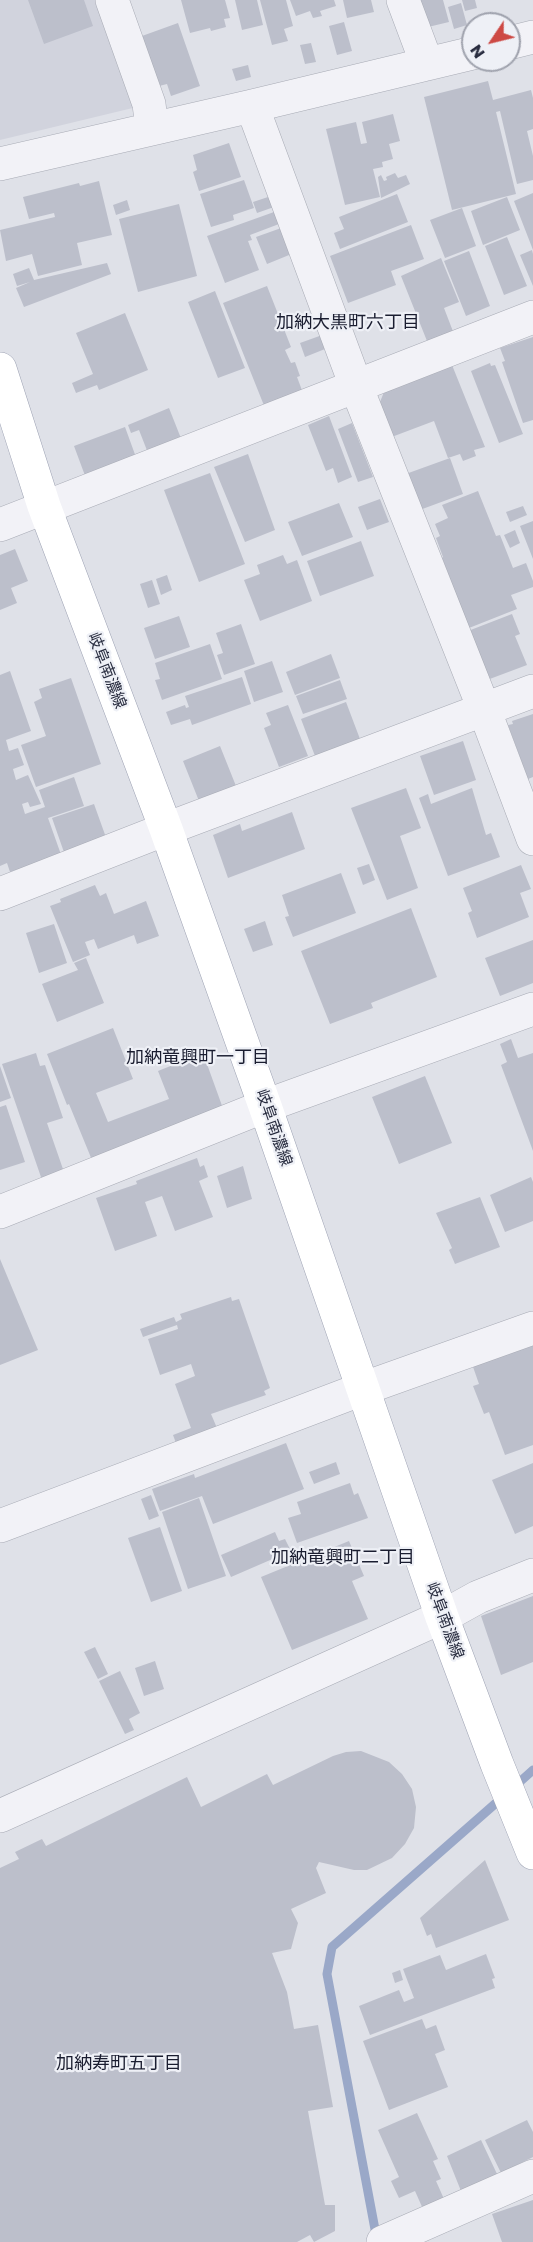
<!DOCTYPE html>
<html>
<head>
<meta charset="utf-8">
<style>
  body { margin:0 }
  #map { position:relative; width:533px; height:2242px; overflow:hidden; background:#dfe1e8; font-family:Poppins,sans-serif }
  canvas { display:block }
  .north { position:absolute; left:461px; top:12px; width:60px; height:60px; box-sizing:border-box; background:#eef0f6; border:2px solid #9fa2ad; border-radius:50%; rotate:235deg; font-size:16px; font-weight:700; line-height:24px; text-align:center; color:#282c3f }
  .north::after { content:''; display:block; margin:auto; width:21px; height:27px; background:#cd4944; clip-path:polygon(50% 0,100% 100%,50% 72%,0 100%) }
</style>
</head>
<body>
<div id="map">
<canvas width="533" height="2242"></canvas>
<div class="north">N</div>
</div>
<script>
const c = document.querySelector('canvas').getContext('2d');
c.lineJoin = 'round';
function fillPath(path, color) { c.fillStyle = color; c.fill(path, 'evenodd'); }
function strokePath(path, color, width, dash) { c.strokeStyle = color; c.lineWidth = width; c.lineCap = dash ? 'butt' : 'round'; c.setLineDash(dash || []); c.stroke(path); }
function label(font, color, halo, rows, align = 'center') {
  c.font = font + ' Poppins,"Noto Sans JP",sans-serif'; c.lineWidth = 4.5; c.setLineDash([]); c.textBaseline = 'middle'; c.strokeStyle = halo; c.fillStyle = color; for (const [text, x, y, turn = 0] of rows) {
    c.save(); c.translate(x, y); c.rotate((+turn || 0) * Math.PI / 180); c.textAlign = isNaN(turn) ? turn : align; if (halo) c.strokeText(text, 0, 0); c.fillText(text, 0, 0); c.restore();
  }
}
const built = new Path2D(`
  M0,0H100L141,106L0,140Z`);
const stream = new Path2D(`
  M514,1787L533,1770
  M377,2240L327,1974L332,1947L504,1796`);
const building = new Path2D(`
  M28,0H84L93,26L44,44Z
  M181,0H225L230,18L224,19L226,27L211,31L210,28L190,33Z
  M235,0H257L263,25L242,30Z
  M260,0H286L293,26L284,29L288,41L272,45Z
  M290,0H334L336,6L320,11L322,16L313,18L310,11L296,16Z
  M343,0H371L374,12L347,18Z
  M416,0H443L449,22L428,27Z
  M462,0H475L477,8L465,11Z
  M461,3L467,25L454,29L448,7Z
  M344,22L352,51L337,55L329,26Z
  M178,23L200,86L171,96L167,84L159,86L142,36Z
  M311,43L316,62L305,64L300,45Z
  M248,65L251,77L236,81L232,69Z
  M488,81L493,100L531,90L533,98V129L527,131L533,156V180L517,184L500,111L496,112L516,194L452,210L424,97Z
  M393,114L400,141L389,144L393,159L382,162L383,167L373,169L380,197L345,205L326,129L356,122L361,144L367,143L362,122Z
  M229,143L241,177L199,191L193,172L197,170L193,155Z
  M395,173L398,178L406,175L410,184L381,198L378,177L381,175L384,181L387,180L386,177Z
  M244,180L254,208L233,215L234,220L211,227L200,194Z
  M99,181L112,235L77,243L82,265L38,276L32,254L6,261L0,230L55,217L54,213L29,219L23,197L79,183L80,186Z
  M533,193V250L514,201Z
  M397,194L408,222L340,249L334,233L344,229L339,217Z
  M271,196L274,207L257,213L253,202Z
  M507,197L520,230L483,245L471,211Z
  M127,200L130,210L116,215L113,205Z
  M179,204L197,276L138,292L119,219Z
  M462,208L476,246L445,258L430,220Z
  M274,212L279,224L250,235L252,240L248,241L259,270L225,283L207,236Z
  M411,225L424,259L391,271L396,285L348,303L330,256Z
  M284,227L294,253L267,264L256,237Z
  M507,237L527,286L504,295L485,246Z
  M532,250L533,254V286L520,255Z
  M469,251L490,306L466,316L444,261Z
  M441,258L459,302L444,308L454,334L431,351L401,276Z
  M107,263L111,274L24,307L16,288L30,282L17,286L13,274L29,268L34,280Z
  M267,286L291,347L285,350L291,363L295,362L300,376L297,377L303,393L265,408L223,303Z
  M215,291L245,368L218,378L188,302Z
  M125,313L148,370L99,390L97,385L76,393L72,383L93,374L76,333Z
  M325,334L330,347L305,357L300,343Z
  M533,337V420L523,423L502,362L505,361L500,348Z
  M490,363L491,366L495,365L523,434L499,443L471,371Z
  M452,365L485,447L474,450L476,456L463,461L460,454L448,458L434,421L389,438L378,407L384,392Z
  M169,408L184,446L148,453L139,430L131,433L128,425Z
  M329,416L352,477L338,483L333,468L326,471L308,425Z
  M352,423L373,477L358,482L338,429Z
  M125,427L137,460L87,481L74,446Z
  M248,454L275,530L245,542L214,467Z
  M450,458L463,494L417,511L403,475Z
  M210,473L245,564L199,582L164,490Z
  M478,491L496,536L500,535L513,568L526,563L533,581V587L511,595L517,609L469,628L442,558L443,557L436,538L440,536L435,524L448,518L442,505Z
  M380,499L389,522L367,530L358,507Z
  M339,503L353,537L302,556L288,522Z
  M523,506L527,515L510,522L506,512Z
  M533,521V559L520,526Z
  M515,530L520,543L510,548L504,535Z
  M361,541L374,576L320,596L307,561Z
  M15,549L28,581L11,588L17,603L0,610V555Z
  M283,555L287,564L297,560L312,601L260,621L244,580L260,574L257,565Z
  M167,575L172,590L161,595L156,579Z
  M152,580L160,604L148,608L140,584Z
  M512,614L520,634L515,636L527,665L487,680L468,631Z
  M179,616L190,647L155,659L144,628Z
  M241,624L255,664L224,675L217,655L223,653L216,633Z
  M210,644L222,679L162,700L155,680L160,679L155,663Z
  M331,654L340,678L295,695L286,672Z
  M272,661L283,692L254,702L244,671Z
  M10,671L31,731L6,740L9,751L18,748L24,765L13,769L16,780L28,775L41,804L30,807L28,802L22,804L25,814L45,807L39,790L74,777L84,806L48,818L64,863H37L10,872L7,863L0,866V675Z
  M242,677L251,704L192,725L190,719L171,725L166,712L185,705L186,708L189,707L185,696Z
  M71,678L101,764L36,787L21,745L46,736L34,702L42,698L39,689Z
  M340,680L347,699L303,714L296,696Z
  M346,702L363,747L318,764L301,719Z
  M288,705L308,756L279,767L264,728L271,725L266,713Z
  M533,714V777L528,779L508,725L513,724L512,721Z
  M463,741L476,780L434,795L420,756Z
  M220,746L236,786L199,801L183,761Z
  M406,788L421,828L400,836L418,888L387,900L351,808Z
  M472,788L486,835L491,833L500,857L448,876L419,798L428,794L431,804Z
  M94,804L108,843L66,858L52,818Z
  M292,812L305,849L228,878L213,835L240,824L242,831Z
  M369,864L375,880L363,885L357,868Z
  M521,865L531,889L520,893L529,917L477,938L468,913L472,911L463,888Z
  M341,873L356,913L293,937L285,917L289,916L282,895Z
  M95,885L100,896L106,893L114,914L146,901L159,936L137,944L134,935L98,949L94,939L85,942L90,955L73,962L50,906L61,902L60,899Z
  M411,908L437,977L371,1003L373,1008L330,1024L301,951Z
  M265,921L273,945L253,952L244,929Z
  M54,924L67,963L39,973L26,933Z
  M533,940V983L500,996L485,958Z
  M86,958L104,1003L57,1022L42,984L78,970L74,963Z
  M113,1028L133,1079L96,1093L108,1122L169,1099L158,1071L203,1053L225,1114L94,1165L69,1104L67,1105L47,1054Z
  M511,1039L518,1058L533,1053V1151L501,1065L507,1062L500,1044Z
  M36,1053L40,1066L45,1065L63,1118L47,1123L64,1172L42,1180L2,1064Z
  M0,1066L11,1098L0,1102Z
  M425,1076L452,1143L399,1164L372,1097Z
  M6,1105L25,1162L0,1170V1107Z
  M197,1158L200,1167L204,1165L208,1177L199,1181L213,1217L175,1231L162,1196L145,1202L157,1236L115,1251L96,1198L137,1184L136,1181Z
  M243,1166L252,1199L227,1208L217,1176Z
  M531,1177L533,1182V1221L505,1232L490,1195Z
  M480,1197L500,1247L455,1264L449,1250L452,1248L436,1213Z
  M0,1259L38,1350L0,1365Z
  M231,1297L232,1301L239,1299L270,1388L264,1391L266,1395L211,1414L217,1428L176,1443L173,1435L191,1428L175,1384L195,1376L191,1364L160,1375L148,1339L178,1329L177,1325L143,1337L140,1329L174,1317L176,1322L182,1319L180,1314Z
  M533,1341V1445L505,1455L489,1412L484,1414L473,1386L479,1384L472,1364Z
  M286,1443L304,1489L213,1524L202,1496L160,1511L152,1489L194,1474L195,1478Z
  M336,1462L340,1474L314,1484L309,1472Z
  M533,1463V1526L515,1534L492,1480Z
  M350,1483L354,1495L358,1493L368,1518L297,1543L288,1518L301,1514L297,1502Z
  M151,1495L159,1516L149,1520L141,1499Z
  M199,1498L226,1576L188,1589L162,1512Z
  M160,1527L182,1591L151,1602L128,1538Z
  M275,1532L279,1541L285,1539L291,1551L231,1577L221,1555Z
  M349,1541L364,1576L352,1581L368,1619L292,1650L261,1577Z
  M533,1596V1662L501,1675L481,1616Z
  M95,1647L108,1674L98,1679L84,1652Z
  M155,1661L164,1689L144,1696L135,1668Z
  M120,1671L140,1713L129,1719L134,1730L125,1734L99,1681Z
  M361,1751L389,1762L402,1774L412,1789L416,1807L414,1828L405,1844L392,1858L367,1870H354L319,1862L316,1868L326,1893L291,1909L298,1923L291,1949L272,1953L287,1992L294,2029L318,2025L333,2107L308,2111L325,2205H335V2231L314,2242L310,2235L297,2242H0V1868L19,1859L15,1852L42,1839L46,1846L187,1777L201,1807L267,1774L273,1785L333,1756L346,1752Z
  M485,1860L509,1920L436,1948L431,1934L427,1936L420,1918Z
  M486,1954L495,1978L492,1979L495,1988L370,2035L359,2006L399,1990L404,2002L414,1998L403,1969L440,1955L446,1970Z
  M400,1970L403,1980L395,1983L392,1973Z
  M422,2019L426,2029L436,2025L445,2050L435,2054L448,2087L389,2110L363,2041Z
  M417,2113L438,2159L433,2161L441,2179L436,2181L444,2199L423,2209L415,2191L399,2198L391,2181L399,2177L378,2130Z
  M527,2120L533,2132V2157L501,2173L485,2140Z
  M481,2140L497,2174L461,2191L447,2156Z
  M533,2200V2242H502L492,2214Z`);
const minor = new Path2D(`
  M112,0L149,104L152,128
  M403,0L427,64
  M509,43L533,37
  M252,106L356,386L484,709L533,839
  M0,164L252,106L473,53
  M0,525L533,317
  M0,894L166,829L533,691
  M0,1212L265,1106L533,1009
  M0,1526L362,1389L533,1328
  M0,1816L442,1617L478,1597L533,1575
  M383,2242L533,2176`);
const major = new Path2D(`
  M0,369L44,506L166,829L265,1106L442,1617L497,1764L533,1853`);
const streetNames = [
  ["岐阜南濃線",106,671,69],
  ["岐阜南濃線",273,1128,71],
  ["岐阜南濃線",444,1621,70]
];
const neighbourhoodNames = [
  ["加納大黒町六丁目",348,323],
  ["加納竜興町一丁目",198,1058],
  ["加納竜興町二丁目",343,1558],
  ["加納寿町五丁目",119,2064]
];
fillPath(built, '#d1d3dd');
strokePath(stream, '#9aa8c8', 9);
fillPath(building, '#bcbfcb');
strokePath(minor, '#a8abb5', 34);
strokePath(major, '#9ea3b4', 34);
strokePath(minor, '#f2f2f7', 33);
strokePath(major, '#fff', 33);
label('16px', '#282c3f', '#eef0f6', streetNames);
label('18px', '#1a1d30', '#eef0f6', neighbourhoodNames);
</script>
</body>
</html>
